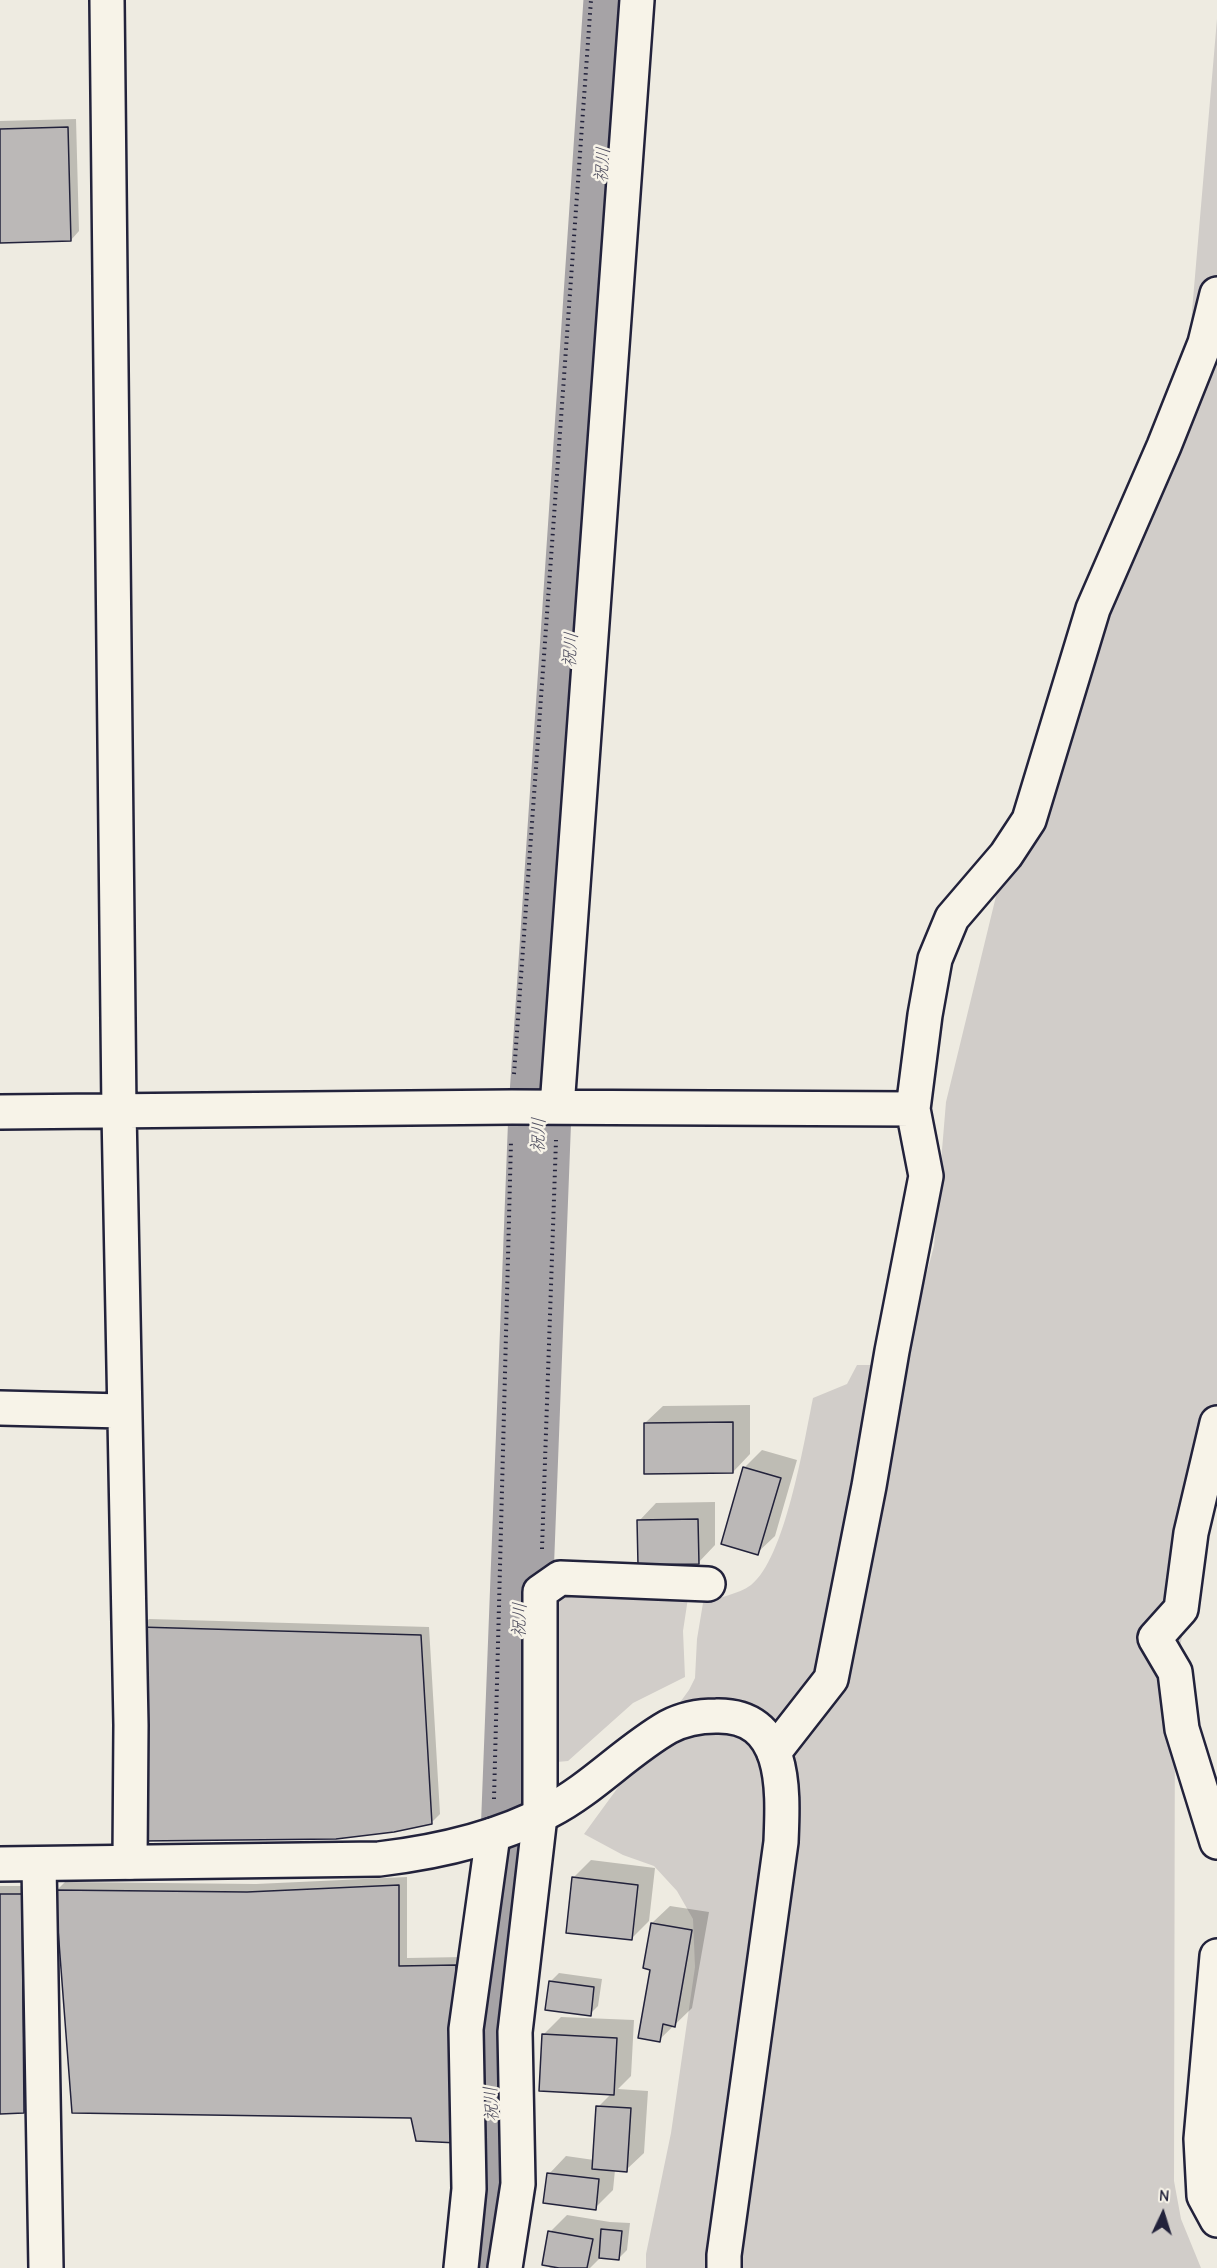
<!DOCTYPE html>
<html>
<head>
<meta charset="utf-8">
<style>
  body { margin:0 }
  #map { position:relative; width:1217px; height:2268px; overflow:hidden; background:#eeebe1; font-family:"Comic Neue",sans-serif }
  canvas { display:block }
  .north { position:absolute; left:1133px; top:2184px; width:60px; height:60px; -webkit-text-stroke:4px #f7f3e8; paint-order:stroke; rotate:4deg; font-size:16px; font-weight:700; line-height:24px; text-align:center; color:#22223b }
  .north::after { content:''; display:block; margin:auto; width:21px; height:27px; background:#22223b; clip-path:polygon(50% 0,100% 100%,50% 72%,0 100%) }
</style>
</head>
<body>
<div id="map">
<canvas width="1217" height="2268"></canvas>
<div class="north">N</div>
</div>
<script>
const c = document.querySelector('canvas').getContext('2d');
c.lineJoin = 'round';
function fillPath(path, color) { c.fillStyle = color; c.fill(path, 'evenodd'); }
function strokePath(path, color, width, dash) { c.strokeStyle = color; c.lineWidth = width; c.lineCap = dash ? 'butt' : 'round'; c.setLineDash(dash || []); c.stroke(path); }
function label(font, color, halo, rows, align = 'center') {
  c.font = font + ' "Comic Neue","Klee One",sans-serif'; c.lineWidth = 5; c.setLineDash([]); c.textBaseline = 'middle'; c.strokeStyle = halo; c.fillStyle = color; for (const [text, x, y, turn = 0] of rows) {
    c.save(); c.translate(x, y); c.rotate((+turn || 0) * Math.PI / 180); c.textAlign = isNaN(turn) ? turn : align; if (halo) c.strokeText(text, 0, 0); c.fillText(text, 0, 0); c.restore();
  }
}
const green = new Path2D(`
  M1217,19V1460L1175,1672L1174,2181L1181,2219L1201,2268H646V2254L671,2133L695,1967L693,1919L677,1891L654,1866L623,1855L584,1834L689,1690L695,1678L697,1639L703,1603C717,1598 739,1594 751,1585C785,1559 804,1442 813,1398L847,1384L857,1365H874L913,1324L934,1246L946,1102L1006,855L1185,393Z
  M560,1578L688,1598L683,1631L685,1677L633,1703L568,1761L557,1762L555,1732Z`);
const shadow = new Path2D(`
  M76,119L79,231L71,240L0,242V121Z
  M750,1405V1454L733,1472L645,1423L663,1406Z
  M762,1450L797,1460L775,1536L757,1553L744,1468Z
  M715,1502V1545L698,1563L639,1521L656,1503Z
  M149,1619L429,1627L440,1814L431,1823L141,1627Z
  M591,1860L655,1868L649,1921L631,1939L574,1877Z
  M407,1877V1958L464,1957L458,2141L412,2116L57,1890L65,1882L256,1884Z
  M0,1886H30L32,2103L24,2112H0Z
  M670,1906L709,1912L692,2008L659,2040L652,1968V1923Z
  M559,1973L602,1979L598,2006L590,2014L550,1982Z
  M561,2017L634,2020L631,2076L618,2089L648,2091L644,2153L626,2170H615L613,2190L595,2208L549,2174L566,2156L594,2160L598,2107L611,2094L544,2034Z
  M567,2215L610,2222L630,2223L627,2250L619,2258L601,2257L590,2268H549L552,2265L550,2232Z`);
const river = new Path2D(`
  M481,2268L496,2181L489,2035L504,1956L511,1863L540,1110L615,0`);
const building = new Path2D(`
  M68,127L71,241L0,243V129Z
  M733,1422V1473L644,1474V1423Z
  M743,1467L781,1478L758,1555L721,1544Z
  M698,1519L699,1564L638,1565L637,1520Z
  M139,1627L421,1635L432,1824L394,1832L336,1839L141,1841Z
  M572,1877L638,1885L632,1940L566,1933Z
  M399,1885V1966L456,1965L458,2143L416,2141L411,2118L72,2113L55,1890L247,1892Z
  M0,1894H22L24,2113L0,2114Z
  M651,1923L692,1930L675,2027L663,2024L660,2042L638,2038L650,1970L643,1968Z
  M549,1981L594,1987L591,2016L545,2010Z
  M542,2034L617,2038L614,2095L539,2091Z
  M596,2106L631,2108L627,2172L592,2169Z
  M547,2173L599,2179L596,2210L543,2203Z
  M601,2229L622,2231L619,2260L599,2258Z
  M548,2231L593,2239L587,2268H559L542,2265Z`);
const path = new Path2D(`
  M514,1074L591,0
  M542,1549L556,1140
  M494,1799L511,1141`);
const minor = new Path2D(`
  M107,0L119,1111L131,1725L130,1862
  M557,1107L637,0
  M0,1112L512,1107L913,1109
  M0,1408L123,1411
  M1217,1423L1191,1533L1181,1609L1155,1638L1175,1672L1182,1729L1217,1842
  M774,1752L831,1679L869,1486L892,1351L926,1176L913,1109L925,1015L935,959L952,918L1006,855L1029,820L1093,609L1164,446L1205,343L1217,294
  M39,1864L46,2268
  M1217,1956L1201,2139L1204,2196L1217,2220
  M461,2268L469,2189L466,2029L493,1835
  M505,2268L518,2184L515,2032L540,1816V1592L560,1578L708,1584`);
const tertiary = new Path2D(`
  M0,1864L379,1859C438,1852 497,1839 549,1811C592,1789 626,1751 668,1727C683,1719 699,1716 716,1716C788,1714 783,1792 781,1842L724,2255V2268`);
const waterNames = [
  ["祝川",603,165,-86],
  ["祝川",571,650,-86],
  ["祝川",539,1135,-88],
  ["祝川",520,1620,-88],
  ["祝川",492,2104,-93]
];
fillPath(green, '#d1cdc9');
fillPath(shadow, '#0003');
strokePath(river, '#a6a3a6', 63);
fillPath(building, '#bbb8b7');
strokePath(building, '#22223b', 1.5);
strokePath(minor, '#22223b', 38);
strokePath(tertiary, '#22223b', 38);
strokePath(path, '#22223b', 4, [1.5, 4.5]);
strokePath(minor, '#f7f3e8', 33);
strokePath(tertiary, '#f7f3e8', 33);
label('italic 18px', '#504f60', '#f7f3e8', waterNames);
</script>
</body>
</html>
